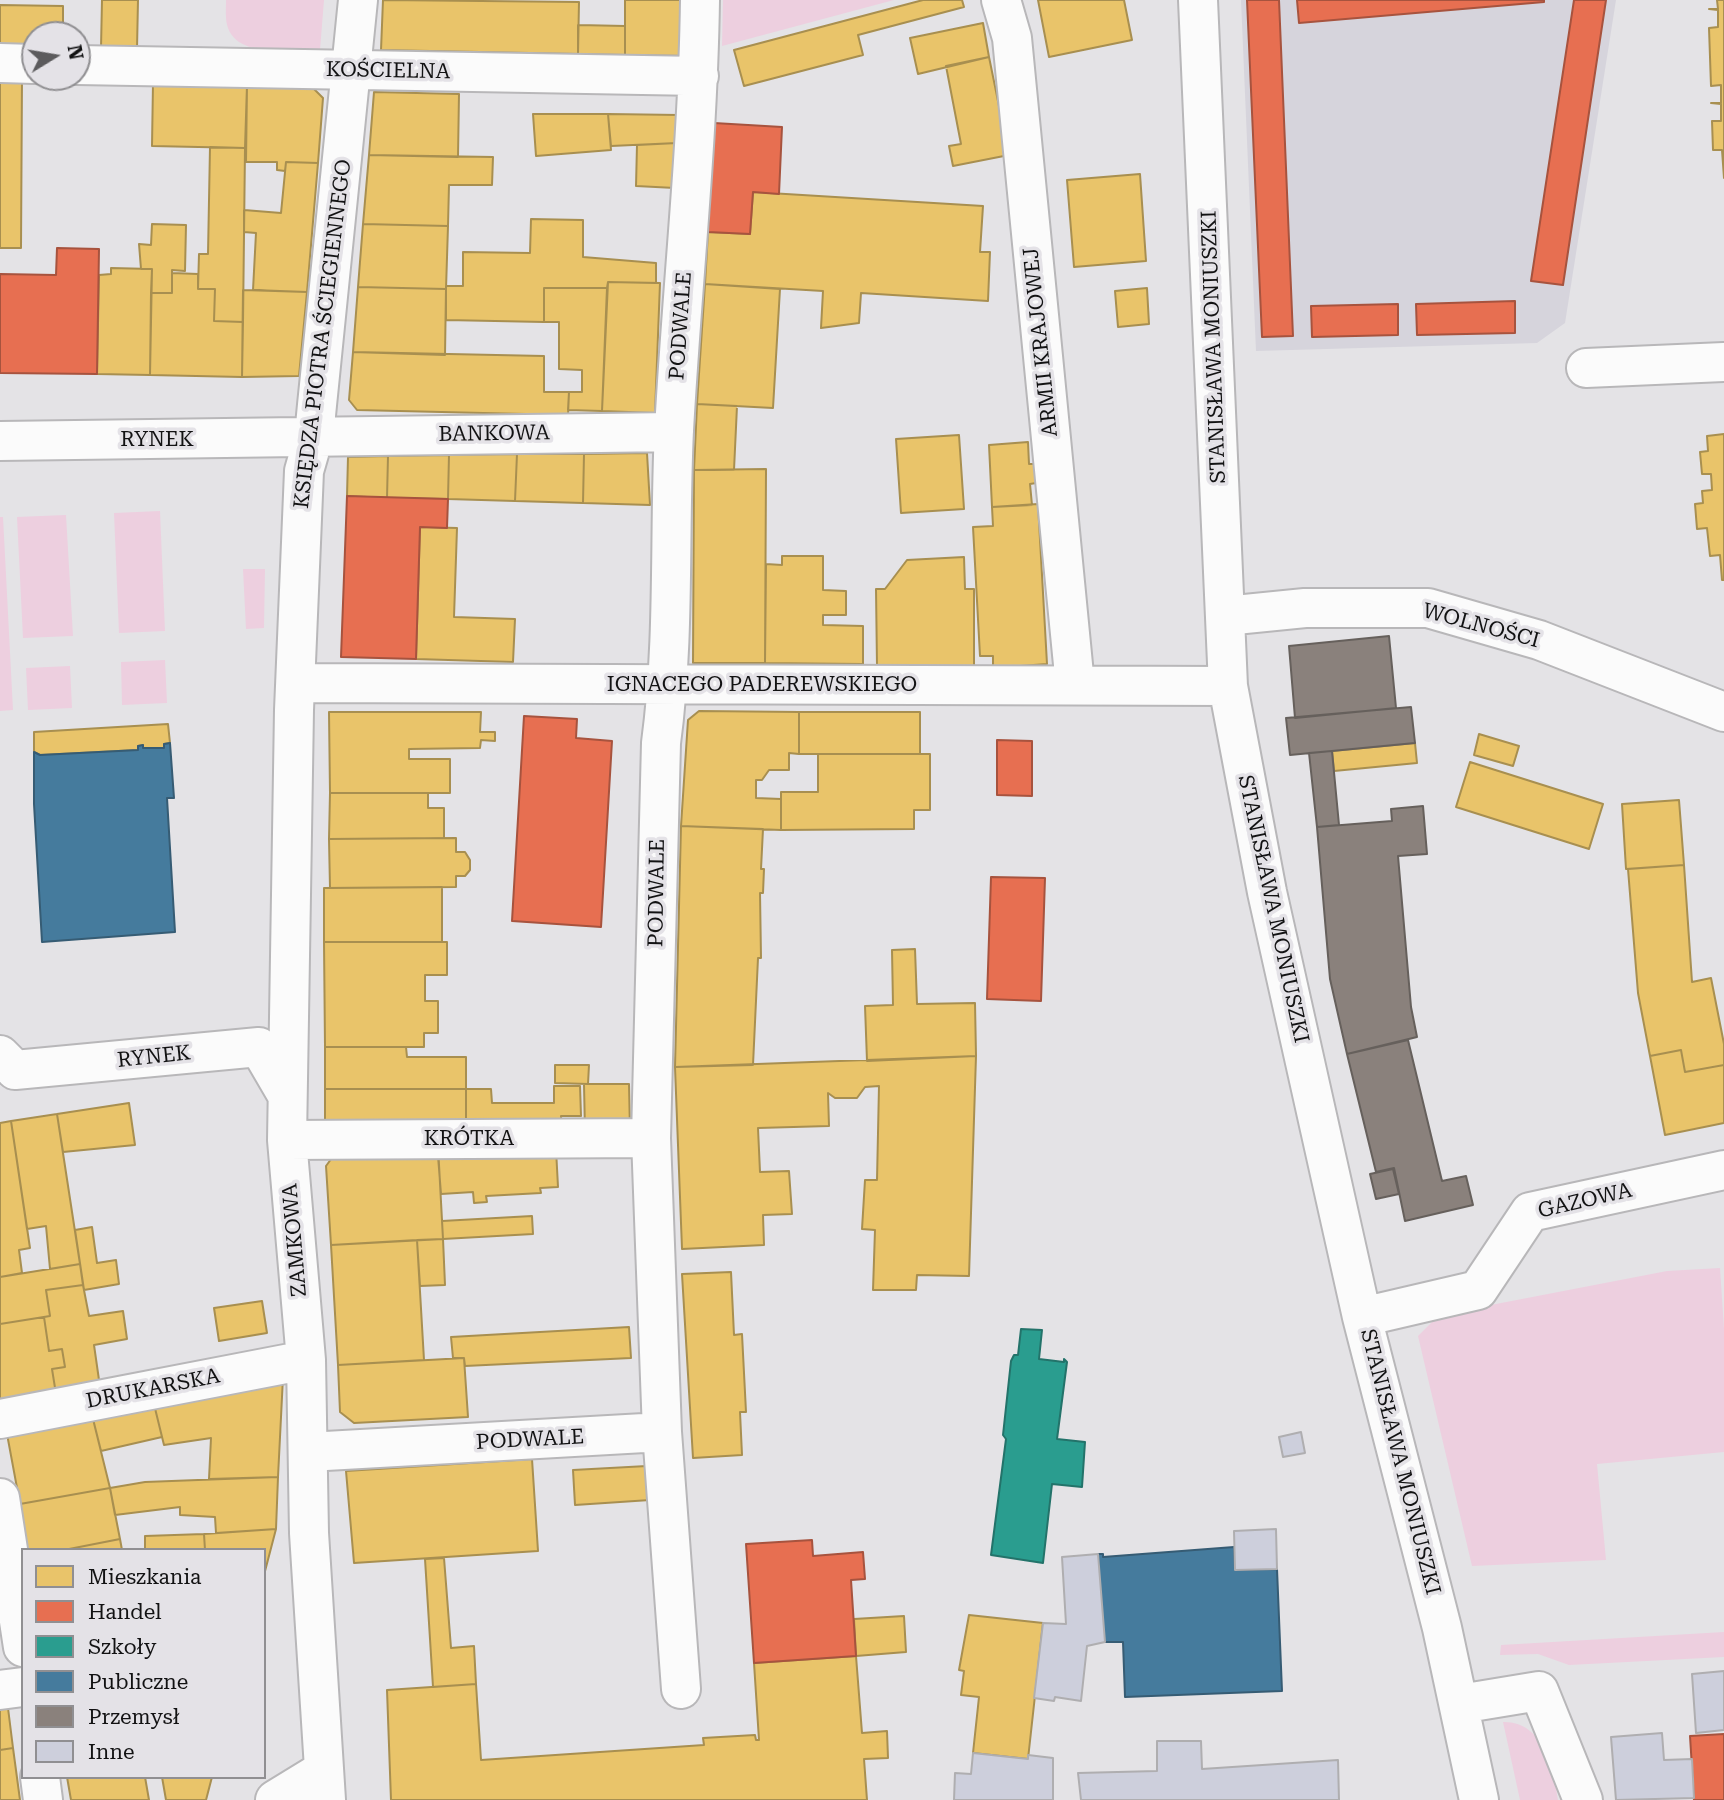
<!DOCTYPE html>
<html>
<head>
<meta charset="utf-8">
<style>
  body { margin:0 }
  #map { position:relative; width:1724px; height:1800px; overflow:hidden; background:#e4e3e6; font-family:"Roboto Serif",serif }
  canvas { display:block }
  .legend { position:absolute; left:21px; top:1548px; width:245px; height:231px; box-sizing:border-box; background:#e4e2e7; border:2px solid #908f92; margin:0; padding:9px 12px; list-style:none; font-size:21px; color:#121213 }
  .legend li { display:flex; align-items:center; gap:14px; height:35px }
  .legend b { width:35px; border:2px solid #908f92 }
  .north { position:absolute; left:21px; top:21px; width:70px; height:70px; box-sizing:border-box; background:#e4e2e7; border:2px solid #908f92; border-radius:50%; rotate:79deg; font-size:19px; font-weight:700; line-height:28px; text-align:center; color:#121213 }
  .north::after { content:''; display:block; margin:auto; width:24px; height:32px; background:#5c5b5d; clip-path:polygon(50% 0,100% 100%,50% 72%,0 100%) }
</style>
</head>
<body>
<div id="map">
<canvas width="1724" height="1800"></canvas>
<ul class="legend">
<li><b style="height:19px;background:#e9c46a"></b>Mieszkania</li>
<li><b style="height:19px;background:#e76f51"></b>Handel</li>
<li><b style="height:19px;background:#2a9d8f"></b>Szkoły</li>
<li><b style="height:19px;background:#457b9d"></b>Publiczne</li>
<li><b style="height:19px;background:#8a817c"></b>Przemysł</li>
<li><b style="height:19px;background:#cdcfdc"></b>Inne</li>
</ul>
<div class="north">N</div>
</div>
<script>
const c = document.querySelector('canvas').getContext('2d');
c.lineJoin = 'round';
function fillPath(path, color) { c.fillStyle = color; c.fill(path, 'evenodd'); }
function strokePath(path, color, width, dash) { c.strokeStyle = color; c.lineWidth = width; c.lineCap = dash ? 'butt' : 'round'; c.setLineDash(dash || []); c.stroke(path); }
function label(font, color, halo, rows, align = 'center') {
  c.font = font + ' "Roboto Serif",serif'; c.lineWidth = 7; c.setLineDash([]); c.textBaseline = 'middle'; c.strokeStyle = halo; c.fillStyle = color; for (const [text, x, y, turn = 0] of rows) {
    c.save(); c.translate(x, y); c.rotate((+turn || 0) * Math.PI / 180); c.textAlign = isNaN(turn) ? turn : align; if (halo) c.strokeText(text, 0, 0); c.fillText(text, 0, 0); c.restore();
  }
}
const built = new Path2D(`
  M1241,0H1616L1565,323L1537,343L1256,351Z`);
const green = new Path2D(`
  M226,0H324L320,50C294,49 239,59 228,28C225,20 226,8 226,0Z
  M723,0H894L722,46Z
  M160,511L165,631L119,633L114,513Z
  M66,515L73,636L23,638L17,517Z
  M0,517H3L13,710L0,711Z
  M243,569H265L264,628L246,629Z
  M165,660L167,703L122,705L121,662Z
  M70,666L72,708L28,710L26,668Z
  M1720,1268L1724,1329V1452L1597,1464L1606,1560L1472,1566L1418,1336L1439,1315L1667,1271Z
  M1724,1632V1657L1569,1665L1538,1654L1500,1655L1501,1645Z
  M1503,1722C1543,1721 1554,1768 1558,1800H1520Z`);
const homes = new Path2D(`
  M102,0H138L137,49L101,48Z
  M383,0L579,2L578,54L381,50Z
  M625,0H685V56L625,55Z
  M923,0H962L964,7L858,35L863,55L744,86L734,50Z
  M1038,0H1124L1132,40L1049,57Z
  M1717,0H1724V178L1722,150H1713L1712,121H1721V104L1711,103H1721V85L1711,86L1709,28L1718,27V10L1709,9H1718Z
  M0,5L63,6V35H35V45H0Z
  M983,23L989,57L918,74L910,38Z
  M578,25L625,26V55L578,54Z
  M989,57L1009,155L953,166L949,146L961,144L946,66Z
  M0,78H22L21,248H0Z
  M153,83L247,85L245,148L152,146Z
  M247,85L314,89L323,98L318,163L286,162L285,171L277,170V162H246Z
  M374,92L459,94L458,157L369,155Z
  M533,114H608L611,150L536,156Z
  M608,114L679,115L677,143L611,146Z
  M677,143L675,188L636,186L637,145Z
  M210,147L245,148L243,322L214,321L215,289H198L199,254H208Z
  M369,155L493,157L492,185H449L448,226L363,224Z
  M286,162L318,163L307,292L253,290L256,233L244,232V210L281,213Z
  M1140,174L1146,261L1074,267L1067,180Z
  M753,192L983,206L980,252H990L988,301L861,293L859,323L821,328L823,291L705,284L708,232L750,234Z
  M531,219L583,220V257L656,263V283L608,282L607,288H544V322L446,320V286H463V252L530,253Z
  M152,224L186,225L185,271L172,270V293H151L152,269H141L139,244L151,245Z
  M363,224L448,226L446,289L358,287Z
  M111,268L152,269L150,375L97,374L99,275L111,274Z
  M172,273L198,274V289H215L214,321L243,322L242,377L150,375L151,293H172Z
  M608,282L660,283L655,413L602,411Z
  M705,284L780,289L773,408L697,404Z
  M358,287L446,289L445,355L353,352Z
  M544,288H607L602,411L568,410L569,392H582V370L559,369V322H544Z
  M1147,288L1149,324L1118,327L1115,291Z
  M243,290L307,292L299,376L242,377Z
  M353,352L544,356V392H569L568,415L357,410L349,400Z
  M697,404L737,406L734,470H694Z
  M1724,434V580H1722L1720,555L1710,556L1707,528L1697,529L1695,504L1703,503L1702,491L1712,490L1711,474H1702L1700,452L1708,451L1707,436Z
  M959,435L964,509L901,513L896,439Z
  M1028,442L1029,464H1035L1036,483L1030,484L1032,505L992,507L989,445Z
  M647,453L650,505L583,503L584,454Z
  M517,454L515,501L448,499L449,455Z
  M517,454H584L583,503L515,501Z
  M449,455L448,499L387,498L388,456Z
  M388,456L387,498L347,496L348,457Z
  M766,469L765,663H693L694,470Z
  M1038,504L1047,664L993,668V656H980L973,527L993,526L992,507Z
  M420,527L457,528L454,617L515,619L513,662L416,659Z
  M782,556H823V590L846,591V615H823V625L863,626V664L765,663L766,564L782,565Z
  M964,557L965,589H974V666H877L876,589H885L907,560Z
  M699,711L799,712V754L789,753V770H769L762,780H756V798L781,799V830L681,826L688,720Z
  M329,712H481L480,732H495V741L481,740L480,748L409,749V759H450V793H330Z
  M799,712H920V754H799Z
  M168,724L170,743L164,744V748H143V745L138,746V750L40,755L34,752V732Z
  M1479,734L1519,746L1513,766L1474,755Z
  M1415,743L1417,763L1334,771L1332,751Z
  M818,754H930V810H914V829L781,830V792H818Z
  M1470,762L1603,804L1589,849L1456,807Z
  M330,793H428V808H444V838L329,839Z
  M1679,800L1684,865L1626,869L1622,804Z
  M681,826L763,829L761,869H764L763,893H760L761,958H758L753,1065L675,1067Z
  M456,838V852H465L470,860V870L465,876H456V887L330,888L329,839Z
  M1684,865L1692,982L1711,978L1724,1044V1065L1685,1072L1681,1050L1650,1056L1638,993L1628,869Z
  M442,887V942H324V888Z
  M324,942H447V975H425V1001H438V1033H424V1047H325Z
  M915,949L917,1004L975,1003L976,1056L867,1061L865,1006L893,1005L892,950Z
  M325,1047H406L407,1057H466V1089H325Z
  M1681,1050L1685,1072L1724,1065V1123L1665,1135L1650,1056Z
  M976,1056L969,1276L917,1275L916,1290H873L875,1230L862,1229L865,1180H877L879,1086L865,1087L857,1098H835L828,1093L829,1126L758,1128L760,1172L789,1171L792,1214L763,1215L764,1245L682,1249L675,1067Z
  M555,1065H589L588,1084L555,1083Z
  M584,1084H629L630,1132H585Z
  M554,1086H580L581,1116H561L562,1132H466V1089H491L492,1103H554Z
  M325,1089H466V1132H325Z
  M129,1103L135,1145L63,1152L57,1114Z
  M57,1114L80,1264L50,1269L46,1226L27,1229L11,1121Z
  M11,1121L30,1248L19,1250L22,1273L0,1277V1123Z
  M438,1146L443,1239L331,1245L326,1166L337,1151Z
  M556,1149L558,1187L540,1188L541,1193L486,1196L487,1202L474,1203L473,1192L441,1194L438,1156Z
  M532,1216L533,1234L443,1239L442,1221Z
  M92,1227L97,1263L116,1260L119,1284L84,1290L75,1230Z
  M443,1239L445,1285L420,1286L417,1240Z
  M417,1240L424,1360L338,1365L331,1245Z
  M80,1264L83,1285L46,1290L50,1316L0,1324V1277Z
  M731,1272L734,1335L742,1334L746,1412H740L742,1455L693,1458L682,1274Z
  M83,1285L89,1316L123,1311L127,1339L94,1345L100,1387L56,1394L52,1369L65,1367L62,1349L49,1351L44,1317L50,1316L46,1290Z
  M262,1301L267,1333L219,1341L214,1308Z
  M44,1317L49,1351L62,1349L65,1367L52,1369L56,1394L0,1403V1324Z
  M629,1327L631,1358L465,1366L464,1358H453L451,1337Z
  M464,1358L468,1417L354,1423L340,1412L338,1365Z
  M283,1377L278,1477L209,1479L211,1438L164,1445L152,1396Z
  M152,1396L162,1437L101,1451L91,1411Z
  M91,1411L110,1488L20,1504L7,1434Z
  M532,1459L538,1551L354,1563L346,1471Z
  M647,1466L650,1500L575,1505L573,1470Z
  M278,1477L276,1529L216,1533L215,1517L180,1515V1507L115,1515L110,1488L145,1482Z
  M110,1488L120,1539L64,1550H27L20,1504Z
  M276,1529L264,1575V1550H205L204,1534Z
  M204,1534L205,1550H145V1536Z
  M120,1539L122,1550H64Z
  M444,1558L451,1648L474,1646L476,1684L433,1687L425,1559Z
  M969,1615L1043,1623L1028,1759L973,1753L979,1697L961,1695L964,1671L959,1670Z
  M904,1616L906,1652L856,1656L854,1619Z
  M856,1656L862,1733L887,1731L888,1758L864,1759L867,1800H391L387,1690L476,1684L481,1760L704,1745L703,1738L755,1735L756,1740H759L754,1663Z
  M7,1700L13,1748L0,1750V1701Z
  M13,1748L20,1800H0V1750Z
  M67,1777H145L149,1800H71Z
  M162,1777H212L206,1800H166Z`);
const shops = new Path2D(`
  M1247,0H1279L1293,336L1262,337Z
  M1297,0H1544V2L1299,23Z
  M1574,0H1606L1563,285L1531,281Z
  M714,123L782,127L779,194L753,192L750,234L708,232Z
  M57,248L99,249L97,374L0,373V274L56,275Z
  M1515,301V333L1417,335L1416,304Z
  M1398,304V335L1312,337L1311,306Z
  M347,496L448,499L447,528L420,527L416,659L341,657Z
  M524,716L577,719L576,738L612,741L601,927L512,921Z
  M997,740L1032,741V796L997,795Z
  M991,877L1045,878L1041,1001L987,999Z
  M812,1540L813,1556L863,1552L865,1579L851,1580L856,1656L754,1663L746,1544Z
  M1724,1734V1800H1694L1690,1736Z`);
const schools = new Path2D(`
  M1021,1329L1042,1330L1039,1359L1064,1362V1359L1067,1362L1057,1439L1085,1442L1082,1487L1052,1484L1043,1563L991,1555L1006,1439L1003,1435L1011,1361L1014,1355H1018Z`);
const public = new Path2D(`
  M170,743L174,798H167L175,932L42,942L34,804V752L40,755L138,750V746L143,745V748H164V744Z
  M1234,1547L1235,1570L1277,1569L1282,1691L1125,1697L1123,1642H1105L1101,1629L1098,1554H1103V1557Z`);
const industry = new Path2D(`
  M1389,636L1396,708L1295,718L1289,646Z
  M1411,707L1415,743L1290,755L1286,718Z
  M1332,751L1339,825L1317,827L1309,753Z
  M1423,806L1427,854L1398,856L1411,1007L1417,1037L1347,1054L1330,979L1317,827L1392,821L1391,809Z
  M1408,1040L1442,1181L1466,1176L1473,1205L1405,1221L1394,1168L1376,1172L1347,1054Z
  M1393,1169L1399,1194L1376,1199L1370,1174Z`);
const building = new Path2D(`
  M1301,1432L1305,1453L1283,1457L1279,1437Z
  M1276,1529L1277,1569L1235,1570L1234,1531Z
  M1098,1554L1105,1642L1087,1646L1081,1701L1055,1697L1054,1701L1034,1698L1043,1623L1066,1624L1062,1557Z
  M1724,1671V1730L1696,1733L1692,1674Z
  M1662,1733L1664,1760L1692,1759L1694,1798L1616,1800L1611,1737Z
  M1157,1741H1201L1202,1769L1338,1760L1339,1800H1081L1078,1773L1157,1771Z
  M973,1753L1028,1759V1755L1053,1758V1800H954L955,1773L971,1774Z`);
const minor = new Path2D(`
  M1001,0L1012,38L1075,685
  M1198,0L1228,686L1267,892L1362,1317L1442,1628L1479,1800
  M0,63L35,64
  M77,65L699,76
  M1586,368L1724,362
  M0,441L674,432
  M1225,616L1305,608H1428L1539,640L1724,712
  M296,683L1228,686
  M0,1055L15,1070L259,1047L287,1095
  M287,1140L651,1138
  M1362,1317L1478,1290L1530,1212L1724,1170
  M0,1419L306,1360
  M662,1432L681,1689
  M308,1452L662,1432L651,1138L661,743C675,639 669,534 674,430C682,286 698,144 700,0
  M0,1498L23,1647
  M0,1690L23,1687
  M1460,1704L1539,1691L1583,1800
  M40,1777L43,1800
  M275,1800L324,1770
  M326,1800L309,1533L306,1360L287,1140L294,710L304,471L314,436L317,405L358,0`);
const streetNames = [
  ["KOŚCIELNA",388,71,1],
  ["PODWALE",681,326,-86],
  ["KSIĘDZA PIOTRA ŚCIEGIENNEGO",323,334,-83],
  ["ARMII KRAJOWEJ",1041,342,-96],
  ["STANISŁAWA MONIUSZKI",1214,347,-92],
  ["BANKOWA",494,434,-1],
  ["RYNEK",157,440],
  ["WOLNOŚCI",1481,626,15],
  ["IGNACEGO PADEREWSKIEGO",762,685],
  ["PODWALE",657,893,-89],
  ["STANISŁAWA MONIUSZKI",1273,909,78],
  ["RYNEK",154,1057,-6],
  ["KRÓTKA",469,1139],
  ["GAZOWA",1585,1201,-13],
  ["ZAMKOWA",295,1240,-95],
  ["DRUKARSKA",153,1389,-11],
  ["PODWALE",530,1440,-3],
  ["STANISŁAWA MONIUSZKI",1400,1462,76]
];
fillPath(built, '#d6d4dc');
fillPath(green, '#edcfdf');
fillPath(homes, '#e9c46a');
strokePath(homes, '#a88f50', 2);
fillPath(shops, '#e76f51');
strokePath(shops, '#a7533e', 2);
fillPath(schools, '#2a9d8f');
strokePath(schools, '#23736a', 2);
fillPath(public, '#457b9d');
strokePath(public, '#365c74', 2);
fillPath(industry, '#8a817c');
strokePath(industry, '#66605c', 2);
fillPath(building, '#cdcfdc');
strokePath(building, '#afaeb0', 2);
strokePath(minor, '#b8b7b9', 42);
strokePath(minor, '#fbfbfb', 38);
label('21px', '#121213', '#e4e2e7', streetNames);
</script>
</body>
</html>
